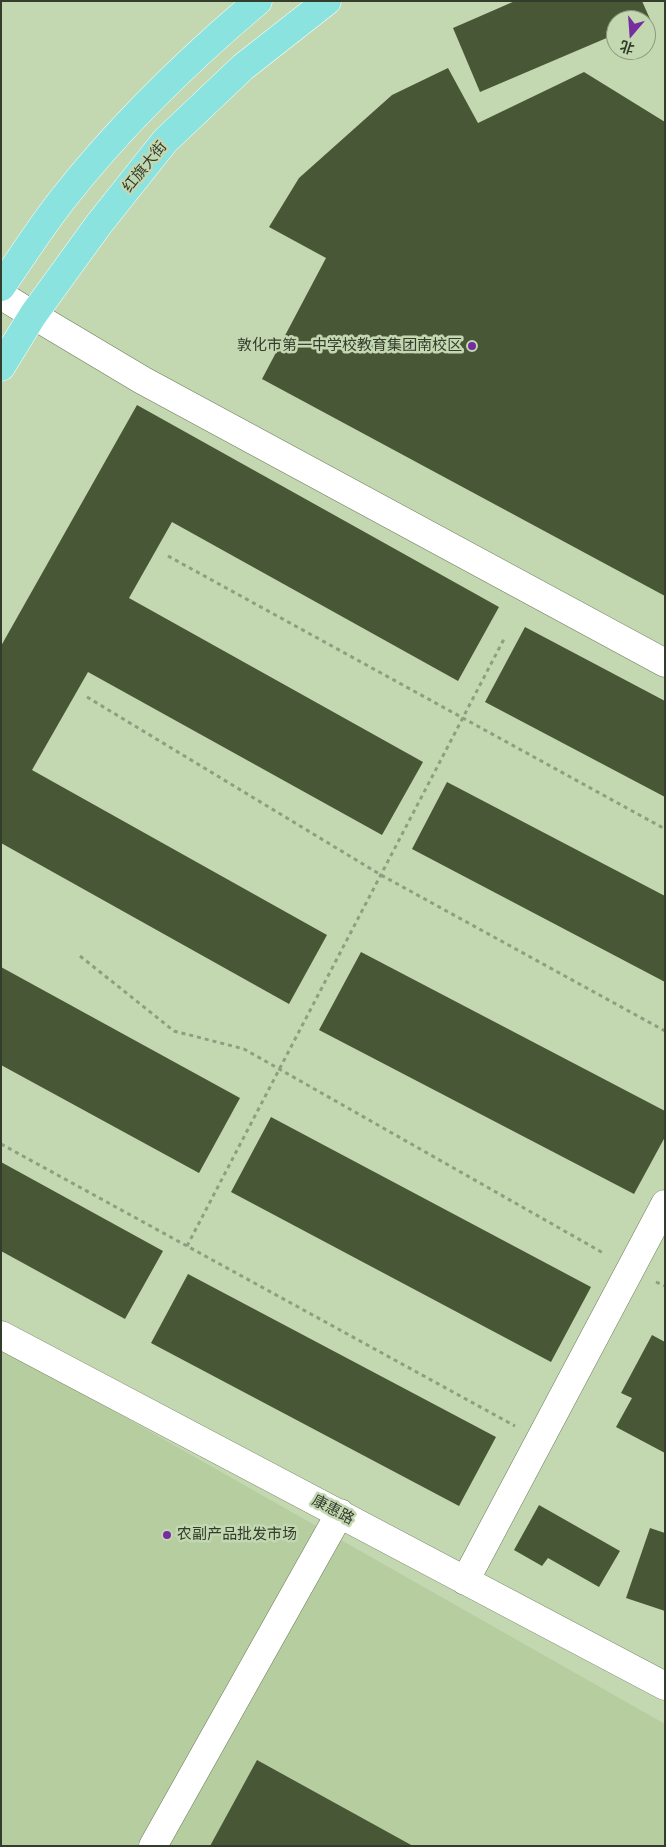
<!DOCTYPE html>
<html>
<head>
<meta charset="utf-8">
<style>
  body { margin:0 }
  #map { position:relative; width:666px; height:1847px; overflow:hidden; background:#c3d7b1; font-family:Literata,"Noto Sans SC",serif }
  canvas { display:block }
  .frame { position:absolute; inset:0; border:2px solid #343c2c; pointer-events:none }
  .north { position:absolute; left:606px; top:10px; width:50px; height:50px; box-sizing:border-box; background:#c3d7b1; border:1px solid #8a997c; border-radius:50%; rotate:198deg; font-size:14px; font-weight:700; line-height:20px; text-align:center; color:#343c2c }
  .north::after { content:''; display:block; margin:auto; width:18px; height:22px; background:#752da0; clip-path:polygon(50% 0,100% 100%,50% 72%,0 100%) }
</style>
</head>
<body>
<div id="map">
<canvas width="666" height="1847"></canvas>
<div class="frame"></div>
<div class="north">北</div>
</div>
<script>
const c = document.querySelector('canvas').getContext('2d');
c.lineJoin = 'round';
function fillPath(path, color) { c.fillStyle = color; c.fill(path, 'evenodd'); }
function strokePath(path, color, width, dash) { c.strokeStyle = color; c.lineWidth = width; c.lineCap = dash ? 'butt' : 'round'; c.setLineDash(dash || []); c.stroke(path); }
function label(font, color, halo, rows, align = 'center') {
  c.font = font + ' Literata,"Noto Sans SC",serif'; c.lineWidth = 5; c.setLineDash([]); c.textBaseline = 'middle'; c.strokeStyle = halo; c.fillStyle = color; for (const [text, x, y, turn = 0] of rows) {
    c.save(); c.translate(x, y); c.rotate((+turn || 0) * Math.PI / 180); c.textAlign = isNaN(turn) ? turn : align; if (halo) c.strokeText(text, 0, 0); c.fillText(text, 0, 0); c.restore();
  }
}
const built = new Path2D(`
  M1,1347L665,1724V1846H1Z`);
const building = new Path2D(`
  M515,1H642L650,19L646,21L616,20V34L480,92L453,28Z
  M448,68L478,123L584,72L665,122V596L262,379L326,258L269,227L299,178L392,95Z
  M137,405L499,607L458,681L172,522L129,598L423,762L382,835L88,672L32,770L327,935L289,1004L1,843V646Z
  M525,627L665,701V797L485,702Z
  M447,782L665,896V982L412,849Z
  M361,952L665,1111V1137L634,1194L319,1030Z
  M1,967L240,1098L199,1173L1,1065Z
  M271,1117L591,1287L551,1362L231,1192Z
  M1,1162L163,1251L125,1319L1,1251Z
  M188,1274L496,1437L459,1506L151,1343Z
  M652,1335L665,1342V1453L616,1427L632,1398L621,1393Z
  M539,1505L620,1551L599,1587L548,1558L542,1566L514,1550Z
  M650,1528L665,1533V1611L626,1598Z
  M257,1760L413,1846H210Z`);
const path = new Path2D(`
  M168,556L665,829
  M87,697L381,875L665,1031
  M80,956L174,1031L244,1049L605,1254
  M1,1144L515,1426
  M187,1246L504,639
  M656,1282L665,1286`);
const minor = new Path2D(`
  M1,295L33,315L142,380L665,663
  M1,1335L665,1686
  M465,1581L665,1204
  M153,1846L340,1513`);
const major = new Path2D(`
  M1,287C21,258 40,228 62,200C119,127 187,61 258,1
  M1,367L33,315L99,224L165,141L243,67L327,1`);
const markers = [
  [472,346,5,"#752da0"],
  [167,1535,5,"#752da0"]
];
const streetNames = [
  ["红旗大街",145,167,-51],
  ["康惠路",333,1510,28]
];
const poiNames = [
  ["敦化市第一中学校教育集团南校区",462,346],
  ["农副产品批发市场",177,1535,"left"]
];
fillPath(built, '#b6cd9f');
fillPath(building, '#485837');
strokePath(minor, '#6a7c59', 29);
strokePath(major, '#fff', 29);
strokePath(path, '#8e9e80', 3, [4, 4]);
strokePath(minor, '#fff', 28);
strokePath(major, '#8ae3df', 28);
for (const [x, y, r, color] of markers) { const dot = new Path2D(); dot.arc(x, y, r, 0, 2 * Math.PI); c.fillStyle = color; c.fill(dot); strokePath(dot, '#c3d7b1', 2); }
label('15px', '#343c2c', '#c3d7b1', streetNames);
label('15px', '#343c2c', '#c3d7b1', poiNames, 'right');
</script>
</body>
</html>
